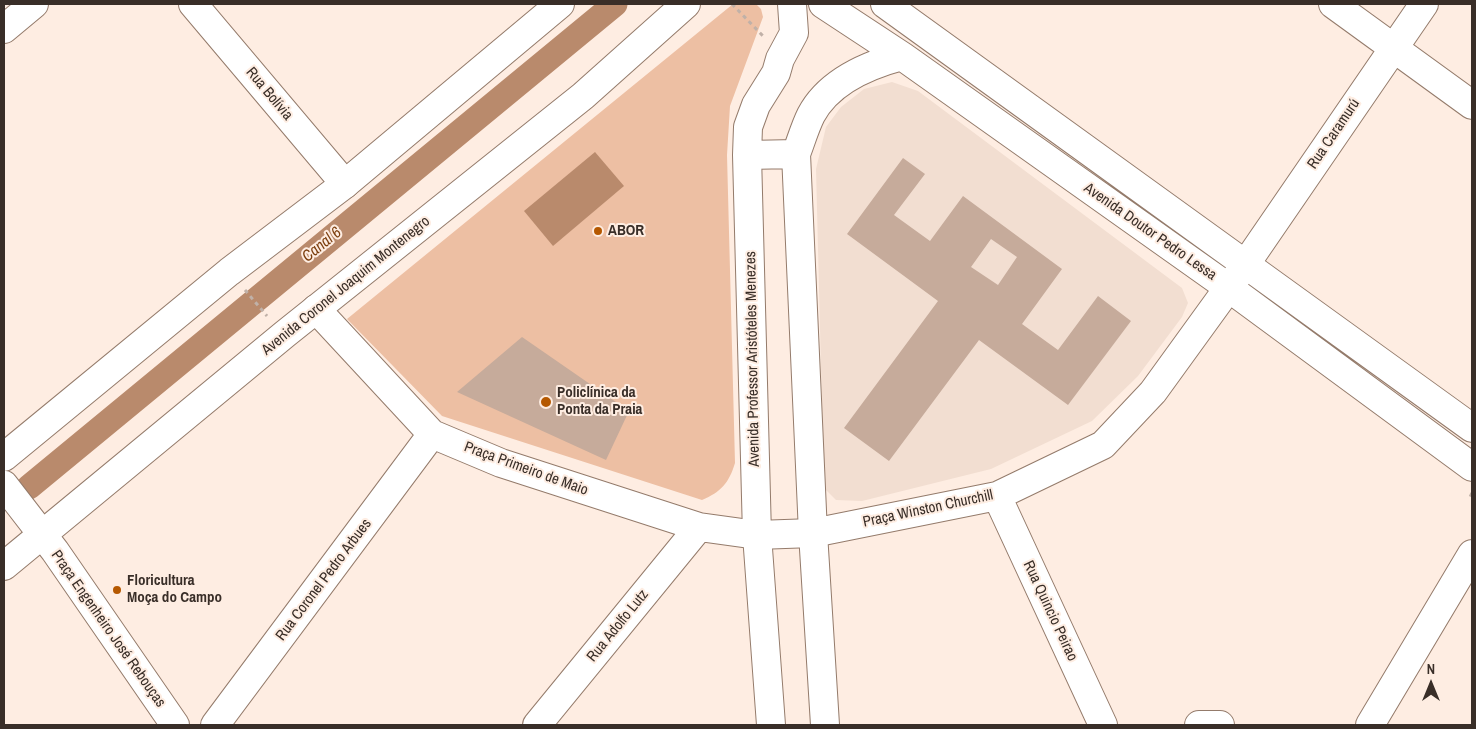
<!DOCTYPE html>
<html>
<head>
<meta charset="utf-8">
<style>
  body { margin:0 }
  #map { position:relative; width:1476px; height:729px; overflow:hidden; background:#feede2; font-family:"Archivo Narrow",sans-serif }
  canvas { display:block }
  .frame { position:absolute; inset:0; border:5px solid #392e28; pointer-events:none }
  .north { position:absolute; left:1406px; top:659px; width:50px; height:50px; -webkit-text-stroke:4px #feede2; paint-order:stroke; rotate:0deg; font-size:14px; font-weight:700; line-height:20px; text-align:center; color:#392e28 }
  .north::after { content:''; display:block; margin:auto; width:18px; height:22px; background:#392e28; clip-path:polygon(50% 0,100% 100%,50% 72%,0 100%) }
</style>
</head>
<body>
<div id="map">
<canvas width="1476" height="729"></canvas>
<div class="frame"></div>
<div class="north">N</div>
</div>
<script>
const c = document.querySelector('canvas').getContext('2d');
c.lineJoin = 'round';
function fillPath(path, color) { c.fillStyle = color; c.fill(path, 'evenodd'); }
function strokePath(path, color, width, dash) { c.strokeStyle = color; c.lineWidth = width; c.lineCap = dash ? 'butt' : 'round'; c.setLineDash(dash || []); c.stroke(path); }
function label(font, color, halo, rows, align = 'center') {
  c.font = font + ' "Archivo Narrow",sans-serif'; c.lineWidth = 4; c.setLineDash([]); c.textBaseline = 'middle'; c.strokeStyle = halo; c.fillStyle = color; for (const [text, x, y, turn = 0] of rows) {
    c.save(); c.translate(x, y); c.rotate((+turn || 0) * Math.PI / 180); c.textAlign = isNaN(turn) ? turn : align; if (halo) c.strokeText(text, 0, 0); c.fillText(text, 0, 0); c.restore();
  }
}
const built = new Path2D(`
  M892,82L918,91L1182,288L1188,303L1182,317L1138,376L1092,421L991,469L862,501L836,500L824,488L816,169L826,127L841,107L864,89Z`);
const green = new Path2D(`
  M733,4H756L761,9L763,17L730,106L727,155L735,463C729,483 721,492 702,500L442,416L347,319Z`);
const water = new Path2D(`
  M595,152L624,186L553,246L524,211Z`);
const canal = new Path2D(`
  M29,487L615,4`);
const building = new Path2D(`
  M903,158L925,174L894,215L930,241L963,196L1062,269L1022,324L1058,350L1098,296L1131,321L1068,405L979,340L889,461L844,428L938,301L847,234ZM991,239L1017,257L998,285L971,267Z
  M522,337L629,411L606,460L457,392Z`);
const path = new Path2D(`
  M732,4L764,37
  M245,290L267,316
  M1472,493L1470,497L1472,499`);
const minor = new Path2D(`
  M193,4L345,184
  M1333,4L1472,105
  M4,29L34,4
  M316,309L432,434L501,463L699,527L757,535L813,533L997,496L1103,445L1153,392L1245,265L1424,4
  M4,485L55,551L175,725
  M997,496L1103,725
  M215,725L432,434
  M537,725L699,527
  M1199,725H1220
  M1370,725L1472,554`);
const major = new Path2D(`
  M823,4L902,56L1229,288L1472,467
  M885,4L1472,428
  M747,155L796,154
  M4,457L229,272L345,184L560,4
  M4,566L285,334L583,96L686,4
  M771,725L757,535L747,155L748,127L756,105L776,73L780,59L794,33L792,4
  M825,725L813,533L796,154C801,141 805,127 811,115C829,81 868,65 902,56`);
const markers = [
  [598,231,5,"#b55800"],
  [546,402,6,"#b55800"],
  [117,590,5,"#b55800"]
];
const streetNames = [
  ["Rua Bolívia",269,94,50],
  ["Rua Caramurú",1334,134,-56],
  ["Avenida Doutor Pedro Lessa",1150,232,35],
  ["Avenida Coronel Joaquim Montenegro",346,286,-39],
  ["Avenida Professor Aristóteles Menezes",753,359,-91],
  ["Praça Primeiro de Maio",526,469,20],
  ["Praça Winston Churchill",928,509,-12],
  ["Rua Coronel Pedro Arbues",324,580,-53],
  ["Rua Quincio Peirao",1050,611,65],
  ["Rua Adolfo Lutz",618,626,-51],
  ["Praça Engenheiro José Rebouças",108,629,55]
];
const poiNames = [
  ["ABOR",608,231],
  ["Policlínica da",557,393],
  ["Ponta da Praia",557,410],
  ["Floricultura",127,581],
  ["Moça do Campo",127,598]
];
const waterNames = [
  ["Canal 6",322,245,-39]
];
fillPath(built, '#f2ded1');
fillPath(green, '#edbfa3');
fillPath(water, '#b98a6c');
strokePath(canal, '#b98a6c', 25);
fillPath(building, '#c6ab9b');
strokePath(minor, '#947b6b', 30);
strokePath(major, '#947b6b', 30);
strokePath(path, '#c0b1a8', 3, [4, 4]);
strokePath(minor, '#fff', 28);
strokePath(major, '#fff', 28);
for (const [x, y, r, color] of markers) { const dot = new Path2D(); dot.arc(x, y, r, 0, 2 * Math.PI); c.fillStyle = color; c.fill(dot); strokePath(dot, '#feede2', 2); }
label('15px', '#392e28', '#feede2', streetNames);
label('bold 15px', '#392e28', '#feede2', poiNames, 'left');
label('italic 16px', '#7c3f0f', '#feede2', waterNames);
</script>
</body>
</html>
